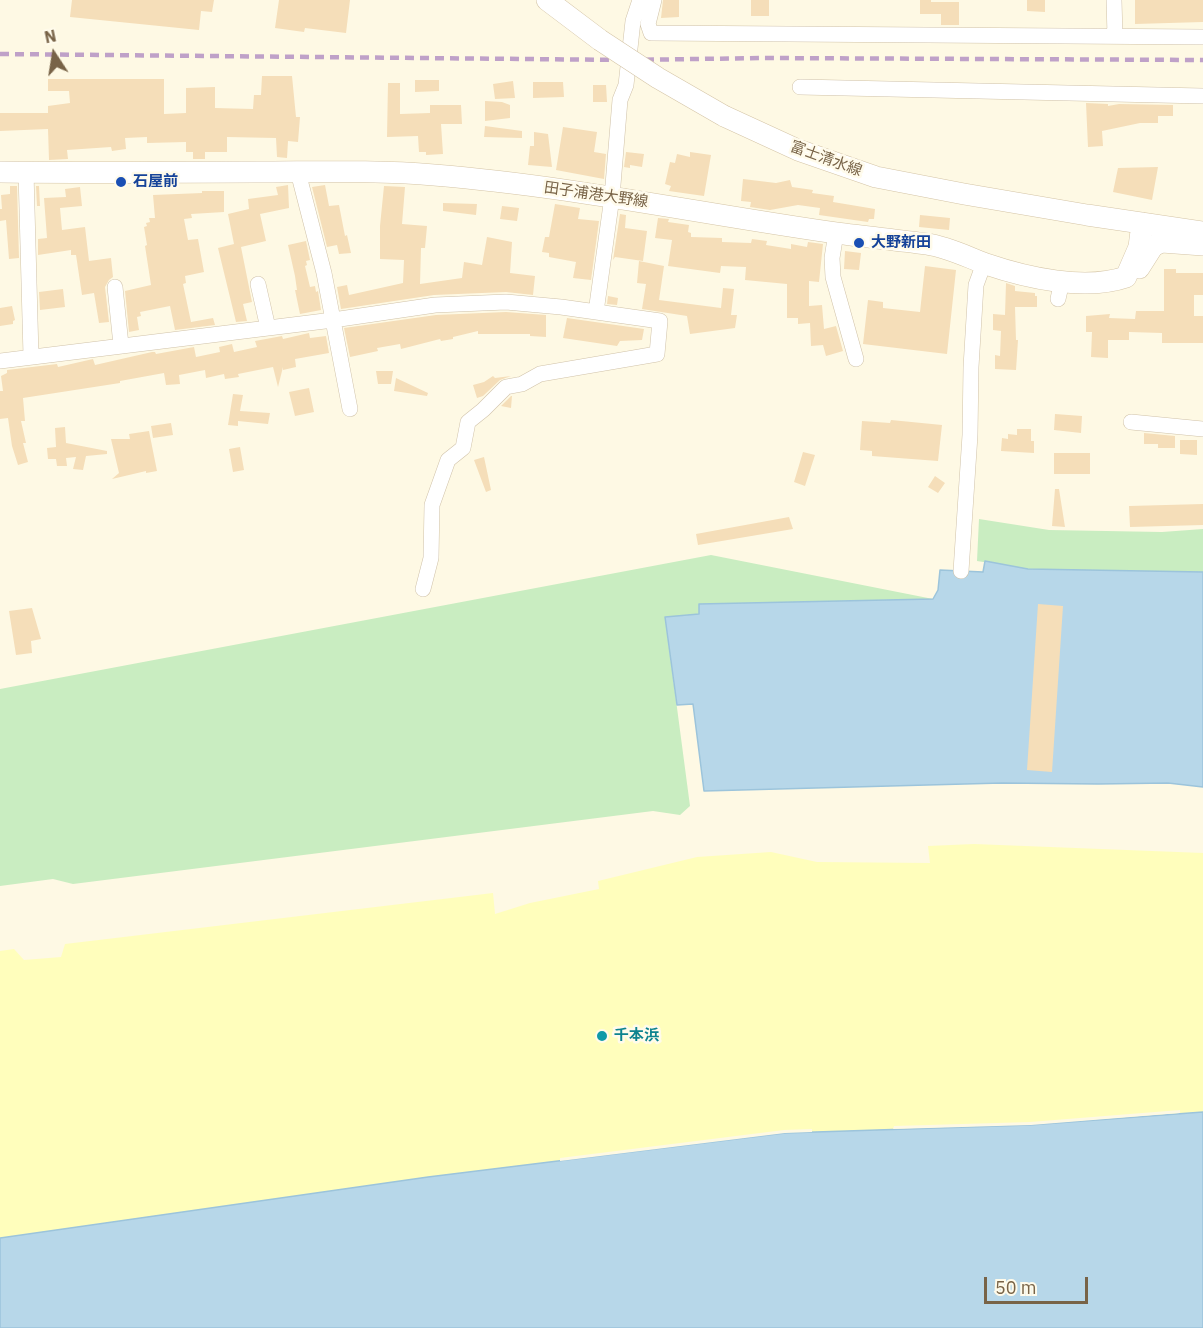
<!DOCTYPE html>
<html>
<head>
<meta charset="utf-8">
<style>
  body { margin:0 }
  #map { position:relative; width:1203px; height:1328px; overflow:hidden; background:#fef9e4; font-family:"IBM Plex Sans",sans-serif }
  canvas { display:block }
  .north { position:absolute; left:24px; top:24px; width:60px; height:60px; -webkit-text-stroke:4px #fffbeb; paint-order:stroke; rotate:348deg; font-size:16px; font-weight:700; line-height:24px; text-align:center; color:#786347 }
  .north::after { content:''; display:block; margin:auto; width:21px; height:27px; background:#786347; clip-path:polygon(50% 0,100% 100%,50% 72%,0 100%) }
  .scale { position:absolute; left:984px; top:1277px; width:104px; height:27px; box-sizing:border-box; border:3px solid #786347; border-top:0; padding-left:8px; font-size:18px; line-height:21px; white-space:nowrap; color:#786347; -webkit-text-stroke:4px #fffbeb; paint-order:stroke }
</style>
</head>
<body>
<div id="map">
<canvas width="1203" height="1328"></canvas>
<div class="north">N</div>
<div class="scale">50 m</div>
</div>
<script>
const c = document.querySelector('canvas').getContext('2d');
c.lineJoin = 'round';
function fillPath(path, color) { c.fillStyle = color; c.fill(path, 'evenodd'); }
function strokePath(path, color, width, dash) { c.strokeStyle = color; c.lineWidth = width; c.lineCap = dash ? 'butt' : 'round'; c.setLineDash(dash || []); c.stroke(path); }
function label(font, color, halo, rows, align = 'center') {
  c.font = font + ' "IBM Plex Sans","Noto Sans JP",sans-serif'; c.lineWidth = 5; c.setLineDash([]); c.textBaseline = 'middle'; c.strokeStyle = halo; c.fillStyle = color; for (const [text, x, y, turn = 0] of rows) {
    c.save(); c.translate(x, y); c.rotate((+turn || 0) * Math.PI / 180); c.textAlign = isNaN(turn) ? turn : align; if (halo) c.strokeText(text, 0, 0); c.fillText(text, 0, 0); c.restore();
  }
}
const green = new Path2D(`
  M979,519L1049,530L1162,532L1203,529V572L1028,569L977,561Z
  M711,555L933,599L700,604V614L665,617L690,806L680,815L653,811L73,884L53,879L0,886V689Z`);
const sand = new Path2D(`
  M974,844L1203,853V1112L1030,1125L785,1133L428,1177L0,1238V951L14,949L24,960L61,957L65,944L493,893L495,914L530,903L599,889L598,881L697,857L771,852L817,862L930,863L928,846Z`);
const water = new Path2D(`
  M985,561L1028,569L1203,572V787L1168,783L1098,784L1002,783L704,791L693,704L677,705L665,617L699,614V604L933,599L938,590L940,570L983,572Z
  M1203,1112V1328H0V1238L428,1177L785,1133L1030,1125Z`);
const pier = new Path2D(`
  M1180,1110V1113L1031,1125L893,1129L894,1126L1030,1122Z
  M812,1129V1132L785,1133L560,1161V1158L784,1130Z`);
const building = new Path2D(`
  M72,0H214L212,12L201,11L199,30L70,17Z
  M279,0H350L346,33L305,28L304,32L275,28Z
  M663,0H679V17L661,18Z
  M751,0H769V16H751Z
  M920,0H931V2H959V25H941V14H920Z
  M1027,0H1045V12L1027,11Z
  M1135,0H1203V22L1135,24Z
  M262,76H292L296,117H300L298,142L288,141L287,158L277,157L276,138L227,137V152H205V159H193V152H186V142L147,143V137L125,138L126,149L112,151L111,147L67,150L68,159L49,160L48,129L0,131V113H48V106L70,103L69,91H48V79H164V114L186,113V88L215,87V108L253,109L254,95H261Z
  M415,80H439V91L415,92Z
  M513,81L515,98L495,99L493,84Z
  M533,82H563L564,97L533,98Z
  M388,83H400V114L430,113V105H461L462,124H441L443,154L426,155V152H419L418,136L387,137Z
  M593,85H606L607,102H593Z
  M485,101L502,102L510,105V118L485,121Z
  M1086,103L1108,104V106L1119,104L1173,105V116H1158V123H1140L1102,131L1103,146L1088,147Z
  M485,126L522,131V138L484,137Z
  M563,127L597,132L594,152L606,154L604,179L556,170Z
  M534,132L548,134L552,167L528,165L530,146H534Z
  M626,152L644,154L642,167L630,165V168L624,167Z
  M690,152L711,155L704,196L669,191L671,186L665,184L670,162L675,163L677,154L690,157Z
  M1158,167L1152,200L1113,192L1118,168Z
  M743,179L776,183L790,180L792,187L813,190L812,193L834,196L833,202L875,209L874,219H869L868,222L819,215L820,208L798,205L770,210L750,207L751,202L741,201Z
  M288,185L289,208L260,214L266,241L241,247L252,302L243,304L247,321L236,322L218,248L234,244L228,214L249,209L248,199L278,195L276,187Z
  M325,185L329,206L339,205L345,236L347,235L351,253L339,254L337,245L327,247L312,187Z
  M10,186H17L19,258L9,259L6,220L0,221V209H2L1,195L10,194Z
  M36,186H39L40,206H37Z
  M384,186L405,187L402,224L427,226L425,248H421L420,284L462,278L464,262L482,265L487,237L512,242L510,273L535,276L533,295L506,292L434,295L341,309L337,287L347,285L349,295L403,283L404,260L380,259V226Z
  M80,187L82,206L60,208L62,230L85,227L89,261L111,258L113,277L109,280L105,287L109,322L99,323L94,293L82,295L76,255H71V250L38,255V239L47,238L44,198L66,197L65,189Z
  M202,191H224V212L191,214L192,218L184,219L188,240L198,239L204,272L185,276L186,283L183,284L191,322L213,318L215,325L175,330L170,306L140,312L141,316L137,317L139,330L129,332L125,291L151,285L145,246L147,245L144,227L147,226L146,223L150,222L149,218H155L153,195L202,193Z
  M443,203L477,204L476,215L443,211Z
  M555,204L580,208L578,219L599,221L591,280L573,278L576,262L549,257V253L542,252L545,237H549Z
  M502,206L519,208L517,221L500,219Z
  M620,214L626,215L625,228L647,231L643,261L615,257L613,260Z
  M920,215L950,218L949,230L919,227Z
  M658,218L669,219L668,222L689,225L688,232L691,233V237L722,238V242L751,243L752,239L767,241L766,245L791,249V244L807,247L808,242L823,244L819,282L809,281V306L822,305L824,329L836,326L843,351L826,356L823,345L811,346L810,323L798,324V318H787V284L745,280L746,267L721,266L720,273L668,266L672,240L655,238Z
  M306,241L310,260L306,261L307,265L305,266L310,287L315,286L316,292L318,291L321,310L300,314L295,290H297L295,276L288,245Z
  M845,251L861,253L859,270L844,269Z
  M639,261L664,266L659,300L721,308L723,288L734,289L731,315H737L735,328L690,334L687,316L642,309L646,284L637,283Z
  M925,266L956,270L947,354L863,344L868,300L883,302V308L920,312Z
  M1164,269H1176V273H1203V295H1194V316H1203V343H1162V333L1129,332V340H1108V358L1091,357L1092,332H1086V316L1110,314L1109,318L1135,319L1136,311H1164Z
  M1006,283L1015,286V291L1035,293V296H1037V307H1015L1016,340H1018L1016,370L995,369V355L1000,356L1001,331L993,330V314L1005,315Z
  M63,289L65,307L40,310L39,292Z
  M608,296L618,298L617,305L607,304Z
  M12,306L15,320L13,321V324L0,326V308Z
  M506,312L546,315V337L530,336V334H478V331L453,337V339L441,341L440,339L401,349L400,344L377,348L378,351L350,357L344,328L436,315Z
  M567,318L644,329L642,340L620,341L617,346L563,338Z
  M309,333L310,338L326,336L329,353L295,359L296,367L283,370V367L278,387L273,367L238,374L239,377L225,379L224,374L206,378L205,370L179,375L180,384L166,385L164,373L120,381V383L23,398L25,421H21L26,443H23L28,462L18,465L12,446L8,418L0,419V391H3L1,376L7,373V370L57,364L58,367L93,359L95,365L152,352H155L156,354L194,347L196,357L220,352L219,347L232,344L234,352L257,347L255,341L282,336L283,339Z
  M376,371H393L391,384H378Z
  M493,376L495,378L511,376L500,380L483,396L477,398L473,385L484,382Z
  M396,378L428,393L427,396L394,391Z
  M309,388L314,412L295,416L289,392Z
  M233,394L243,395L240,411L270,413L268,424L238,421V426L228,425Z
  M511,396H512L511,408L501,406Z
  M1055,414L1082,416L1081,433L1054,430Z
  M891,420L942,425L938,461L872,456V451L860,450L862,421L890,423Z
  M171,423L173,435L153,438L151,426Z
  M65,427L66,443L107,451V454L86,456L83,470L73,469L76,457L66,458L67,466H57L56,459H48L47,448L56,447L55,428Z
  M1017,429H1031V441H1034V453L1001,451L1002,438L1008,439V434L1017,435Z
  M149,431L157,471L146,473V471L112,479L119,473L111,439H130L129,434Z
  M1144,433L1175,436V448H1158V444H1144Z
  M1180,440H1197V455L1180,454Z
  M240,447L244,470L233,472L229,449Z
  M803,452L815,455L805,486L794,482Z
  M1054,453H1090V474H1054Z
  M484,457L491,490L486,492L474,460Z
  M935,476L945,483L938,493L928,487Z
  M1055,489H1059L1065,527L1052,526Z
  M1203,504V525L1130,527L1129,506Z
  M789,517L793,529L698,545L696,534Z
  M1038,604L1063,606L1052,772L1027,770Z
  M32,608L41,639L31,641L32,653L16,655L9,611Z`);
const street = new Path2D(`
  M654,0L648,24L651,33L1203,37
  M1114,0L1115,36
  M800,87L1203,96
  M26,172L31,356
  M298,172L324,273L350,409
  M836,233L832,258L833,277L856,359
  M258,284L268,328
  M115,287L121,345
  M1058,299L1062,281
  M596,312L612,197L620,100L626,85L633,21L640,0
  M0,361L333,320L435,305L506,302L561,307L660,321L657,354L540,374L522,384L506,387L483,410L468,422L463,448L448,460L432,505L431,558L423,589
  M1131,422L1203,429
  M961,571L970,435L971,367L976,285L984,263`);
const secondary = new Path2D(`
  M547,0L600,40
  M724,116L798,150L876,177L964,194L1087,215L1203,232
  M0,172C86,173 172,172 257,172C316,172 376,170 434,175C570,186 702,214 836,233C866,237 897,240 927,244C948,247 967,257 986,264C1027,278 1085,291 1126,277L1139,247L1142,223
  M1139,268L1153,246L1162,242L1203,245`);
const rail = new Path2D(`
  M0,54L628,60L764,58L1203,60`);
const secondaryBridge = new Path2D(`
  M600,40L658,78L724,116`);
const markers = [
  [121,182,6,"#1a4fb4"],
  [859,243,6,"#1a4fb4"],
  [602,1036,6,"#0f9aa8"]
];
const streetNames = [
  ["富士清水線",826,159,20],
  ["田子浦港大野線",596,195,8]
];
const transitNames = [
  ["石屋前",133,182],
  ["大野新田",871,243]
];
const cultureNames = [
  ["千本浜",614,1036]
];
fillPath(green, '#c9edc1');
fillPath(sand, '#fffebc');
fillPath(water, '#b7d7e9');
strokePath(water, '#9cc4db', 1.5);
fillPath(pier, '#fef9e4');
fillPath(building, '#f5deb9');
strokePath(street, '#d0c2a9', 16);
strokePath(secondary, '#d4c4a6', 22);
strokePath(street, '#fff', 15);
strokePath(secondary, '#fff', 21);
strokePath(rail, '#bfa1c8', 4.5, [9, 6]);
strokePath(secondaryBridge, '#d4c4a6', 22, []);
strokePath(secondaryBridge, '#fff', 21);
for (const [x, y, r, color] of markers) { const dot = new Path2D(); dot.arc(x, y, r, 0, 2 * Math.PI); c.fillStyle = color; c.fill(dot); strokePath(dot, '#fffbeb', 2); }
label('15px', '#786347', '#fffbeb', streetNames);
label('bold 15px', '#164399', '#fffbeb', transitNames, 'left');
label('bold 15px', '#0d838f', '#fffbeb', cultureNames, 'left');
</script>
</body>
</html>
